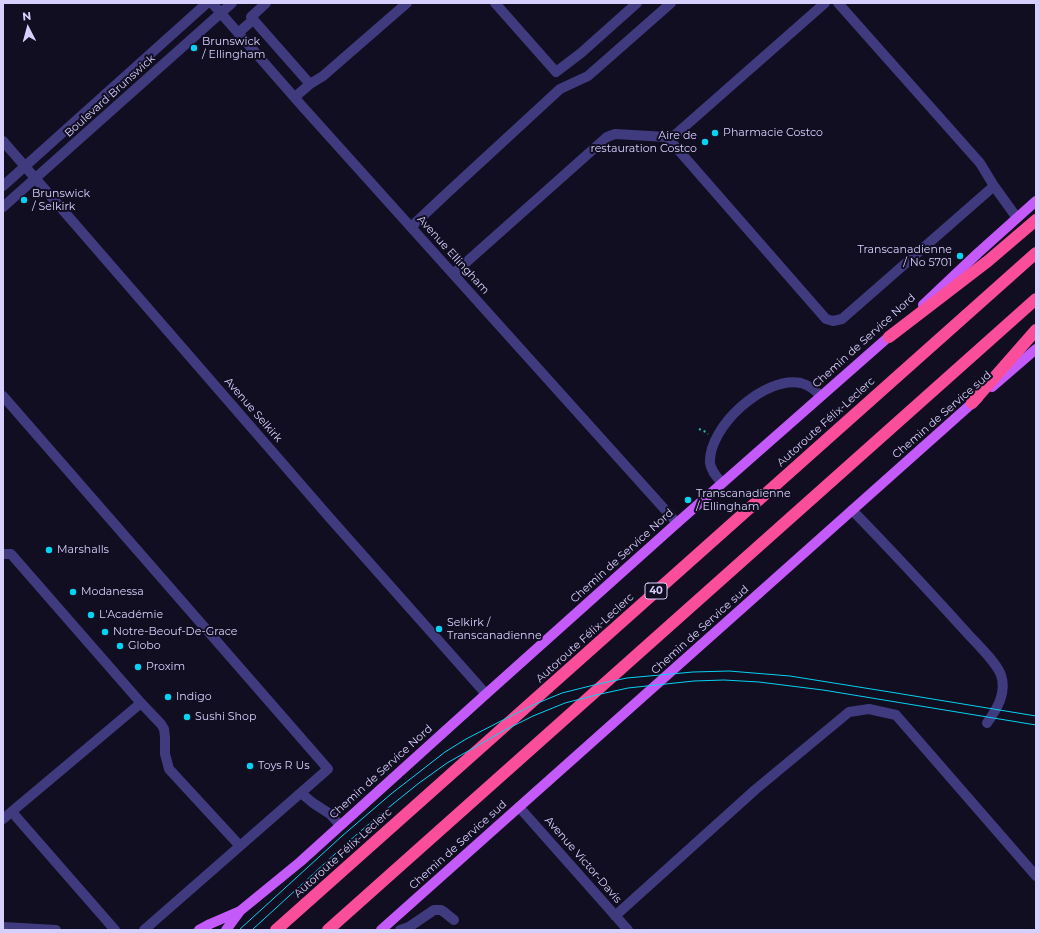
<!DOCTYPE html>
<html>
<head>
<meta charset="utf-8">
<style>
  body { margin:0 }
  #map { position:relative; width:1039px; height:933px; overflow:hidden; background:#120e21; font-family:Montserrat,sans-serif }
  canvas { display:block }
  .frame { position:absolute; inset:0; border:4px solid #d7d0fe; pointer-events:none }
  .north { position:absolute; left:8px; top:8px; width:40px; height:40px; -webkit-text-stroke:3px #120e21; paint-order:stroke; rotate:354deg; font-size:11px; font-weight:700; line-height:16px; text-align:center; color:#d7d0fe }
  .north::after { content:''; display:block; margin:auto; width:14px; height:18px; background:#d7d0fe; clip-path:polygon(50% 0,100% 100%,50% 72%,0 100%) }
</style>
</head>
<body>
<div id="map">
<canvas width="1039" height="933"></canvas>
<div class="frame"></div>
<div class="north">N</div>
</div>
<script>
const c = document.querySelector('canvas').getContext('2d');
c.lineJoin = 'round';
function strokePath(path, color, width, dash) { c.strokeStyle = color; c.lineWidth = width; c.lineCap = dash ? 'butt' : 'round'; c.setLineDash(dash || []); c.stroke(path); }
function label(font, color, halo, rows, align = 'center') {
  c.font = font + ' Montserrat,sans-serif'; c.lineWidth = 4; c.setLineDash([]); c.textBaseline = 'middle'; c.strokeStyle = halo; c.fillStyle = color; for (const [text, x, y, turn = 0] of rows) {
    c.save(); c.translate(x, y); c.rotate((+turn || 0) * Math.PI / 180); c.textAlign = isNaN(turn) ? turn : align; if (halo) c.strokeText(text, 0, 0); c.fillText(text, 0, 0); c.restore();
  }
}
const path = new Path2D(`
  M699,429L706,432L708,434`);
const minor = new Path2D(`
  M212,3L302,106L677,523
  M266,3L251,17L310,84L295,97
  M495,3L556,72L581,53L637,3
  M838,3L980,163L994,186L1017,218
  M238,33L253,20
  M310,84L323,76L407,3
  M667,137L826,319L833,321L842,319L994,186
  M3,141L329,517L486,694
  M3,186L207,3
  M3,207L232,3
  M411,227L445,195L560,89L588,76L671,3
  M453,274L607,137L615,134L667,137L675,135L825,3
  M3,396L328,769L144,930
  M722,483C717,477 711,471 710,463C708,427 765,375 801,383C809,385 815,390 821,396
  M852,510C891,550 929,591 967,633C977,644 996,662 1001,675C1007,693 997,709 987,723
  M3,554H11L141,703L161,724L164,729L165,737V754L169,769L240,846
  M301,793L313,803L330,814L340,825
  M519,807L628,930
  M12,812L115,930
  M3,819L141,703
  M615,916L756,789L849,712L869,709L896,715L1036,876
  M3,927L56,930
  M400,930L409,927L434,910H441L444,912L454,920`);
const major = new Path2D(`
  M923,305L978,253L1036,201
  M992,387L1036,349
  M199,930L210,924L240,911
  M226,930L240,911L300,862L486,694L677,523L893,333
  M381,930L978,398`);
const highway = new Path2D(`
  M889,337L988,261L1036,220
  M972,403L1036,330
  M276,930L1036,253
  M328,930L1036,299`);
const tram = new Path2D(`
  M239,930L342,836L391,794L445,752L466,739L501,721L533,705L562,693L598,684L627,678L693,672L729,671L790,676L890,692L1036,716
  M252,930L348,842L383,812L419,783L447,763L505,730L533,716L565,703L596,695L628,688L694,681L724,680L759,682L823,690L1036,725`);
const markers = [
  [194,48,4,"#07d2f2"],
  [715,133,4,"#07d2f2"],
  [705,142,4,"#07d2f2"],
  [24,200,4,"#07d2f2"],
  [960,256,4,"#07d2f2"],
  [688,500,4,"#07d2f2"],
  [49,550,4,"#07d2f2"],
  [73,592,4,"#07d2f2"],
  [91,615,4,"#07d2f2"],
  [439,629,4,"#07d2f2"],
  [105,632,4,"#07d2f2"],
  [120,646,4,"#07d2f2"],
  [138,667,4,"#07d2f2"],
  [168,697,4,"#07d2f2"],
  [187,717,4,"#07d2f2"],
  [250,766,4,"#07d2f2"]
];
const shields = [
  [656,591,22]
];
const shieldNames = [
  ["40",656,591]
];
const poiNames = [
  ["Brunswick",202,42],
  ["/ Ellingham",202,55],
  ["Pharmacie Costco",723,133],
  ["Aire de",697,136,"right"],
  ["restauration Costco",697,149,"right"],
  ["Brunswick",32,194],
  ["/ Selkirk",32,207],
  ["Transcanadienne",952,250,"right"],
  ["/ No 5701",952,263,"right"],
  ["Transcanadienne",696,494],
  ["/ Ellingham",696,507],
  ["Marshalls",57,550],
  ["Modanessa",81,592],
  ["L'Académie",99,615],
  ["Selkirk /",447,623],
  ["Transcanadienne",447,636],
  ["Notre-Beouf-De-Grace",113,632],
  ["Globo",128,646],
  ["Proxim",146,667],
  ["Indigo",176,697],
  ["Sushi Shop",195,717],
  ["Toys R Us",258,766]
];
const streetNames = [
  ["Boulevard Brunswick",110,96,-42],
  ["Avenue Ellingham",453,255,48],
  ["Chemin de Service Nord",864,341,-42],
  ["Avenue Selkirk",253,410,49],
  ["Chemin de Service sud",942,415,-41],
  ["Autoroute Félix-Leclerc",826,422,-42],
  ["Chemin de Service Nord",622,556,-42],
  ["Chemin de Service sud",700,630,-42],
  ["Autoroute Félix-Leclerc",585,638,-42],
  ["Chemin de Service Nord",381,772,-42],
  ["Chemin de Service sud",458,845,-42],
  ["Autoroute Félix-Leclerc",343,853,-42],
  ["Avenue Victor-Davis",583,860,49]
];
strokePath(path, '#32b0ad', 2, [2, 3]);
strokePath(minor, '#403a7f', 10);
strokePath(major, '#c45afa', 10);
strokePath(highway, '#fa4e9a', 12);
strokePath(tram, '#07d2f2', 1);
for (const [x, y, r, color] of markers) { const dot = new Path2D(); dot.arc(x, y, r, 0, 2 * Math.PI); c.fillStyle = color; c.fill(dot); strokePath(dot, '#120e21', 1.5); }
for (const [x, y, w] of shields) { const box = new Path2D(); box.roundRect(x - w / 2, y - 8, w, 16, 3); c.fillStyle = '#120e21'; c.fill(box); strokePath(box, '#d7d0fe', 1); }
label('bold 10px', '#d7d0fe', null, shieldNames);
label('11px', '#d7d0fe', '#120e21', poiNames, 'left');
label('11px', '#d7d0fe', '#120e21', streetNames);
</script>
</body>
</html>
